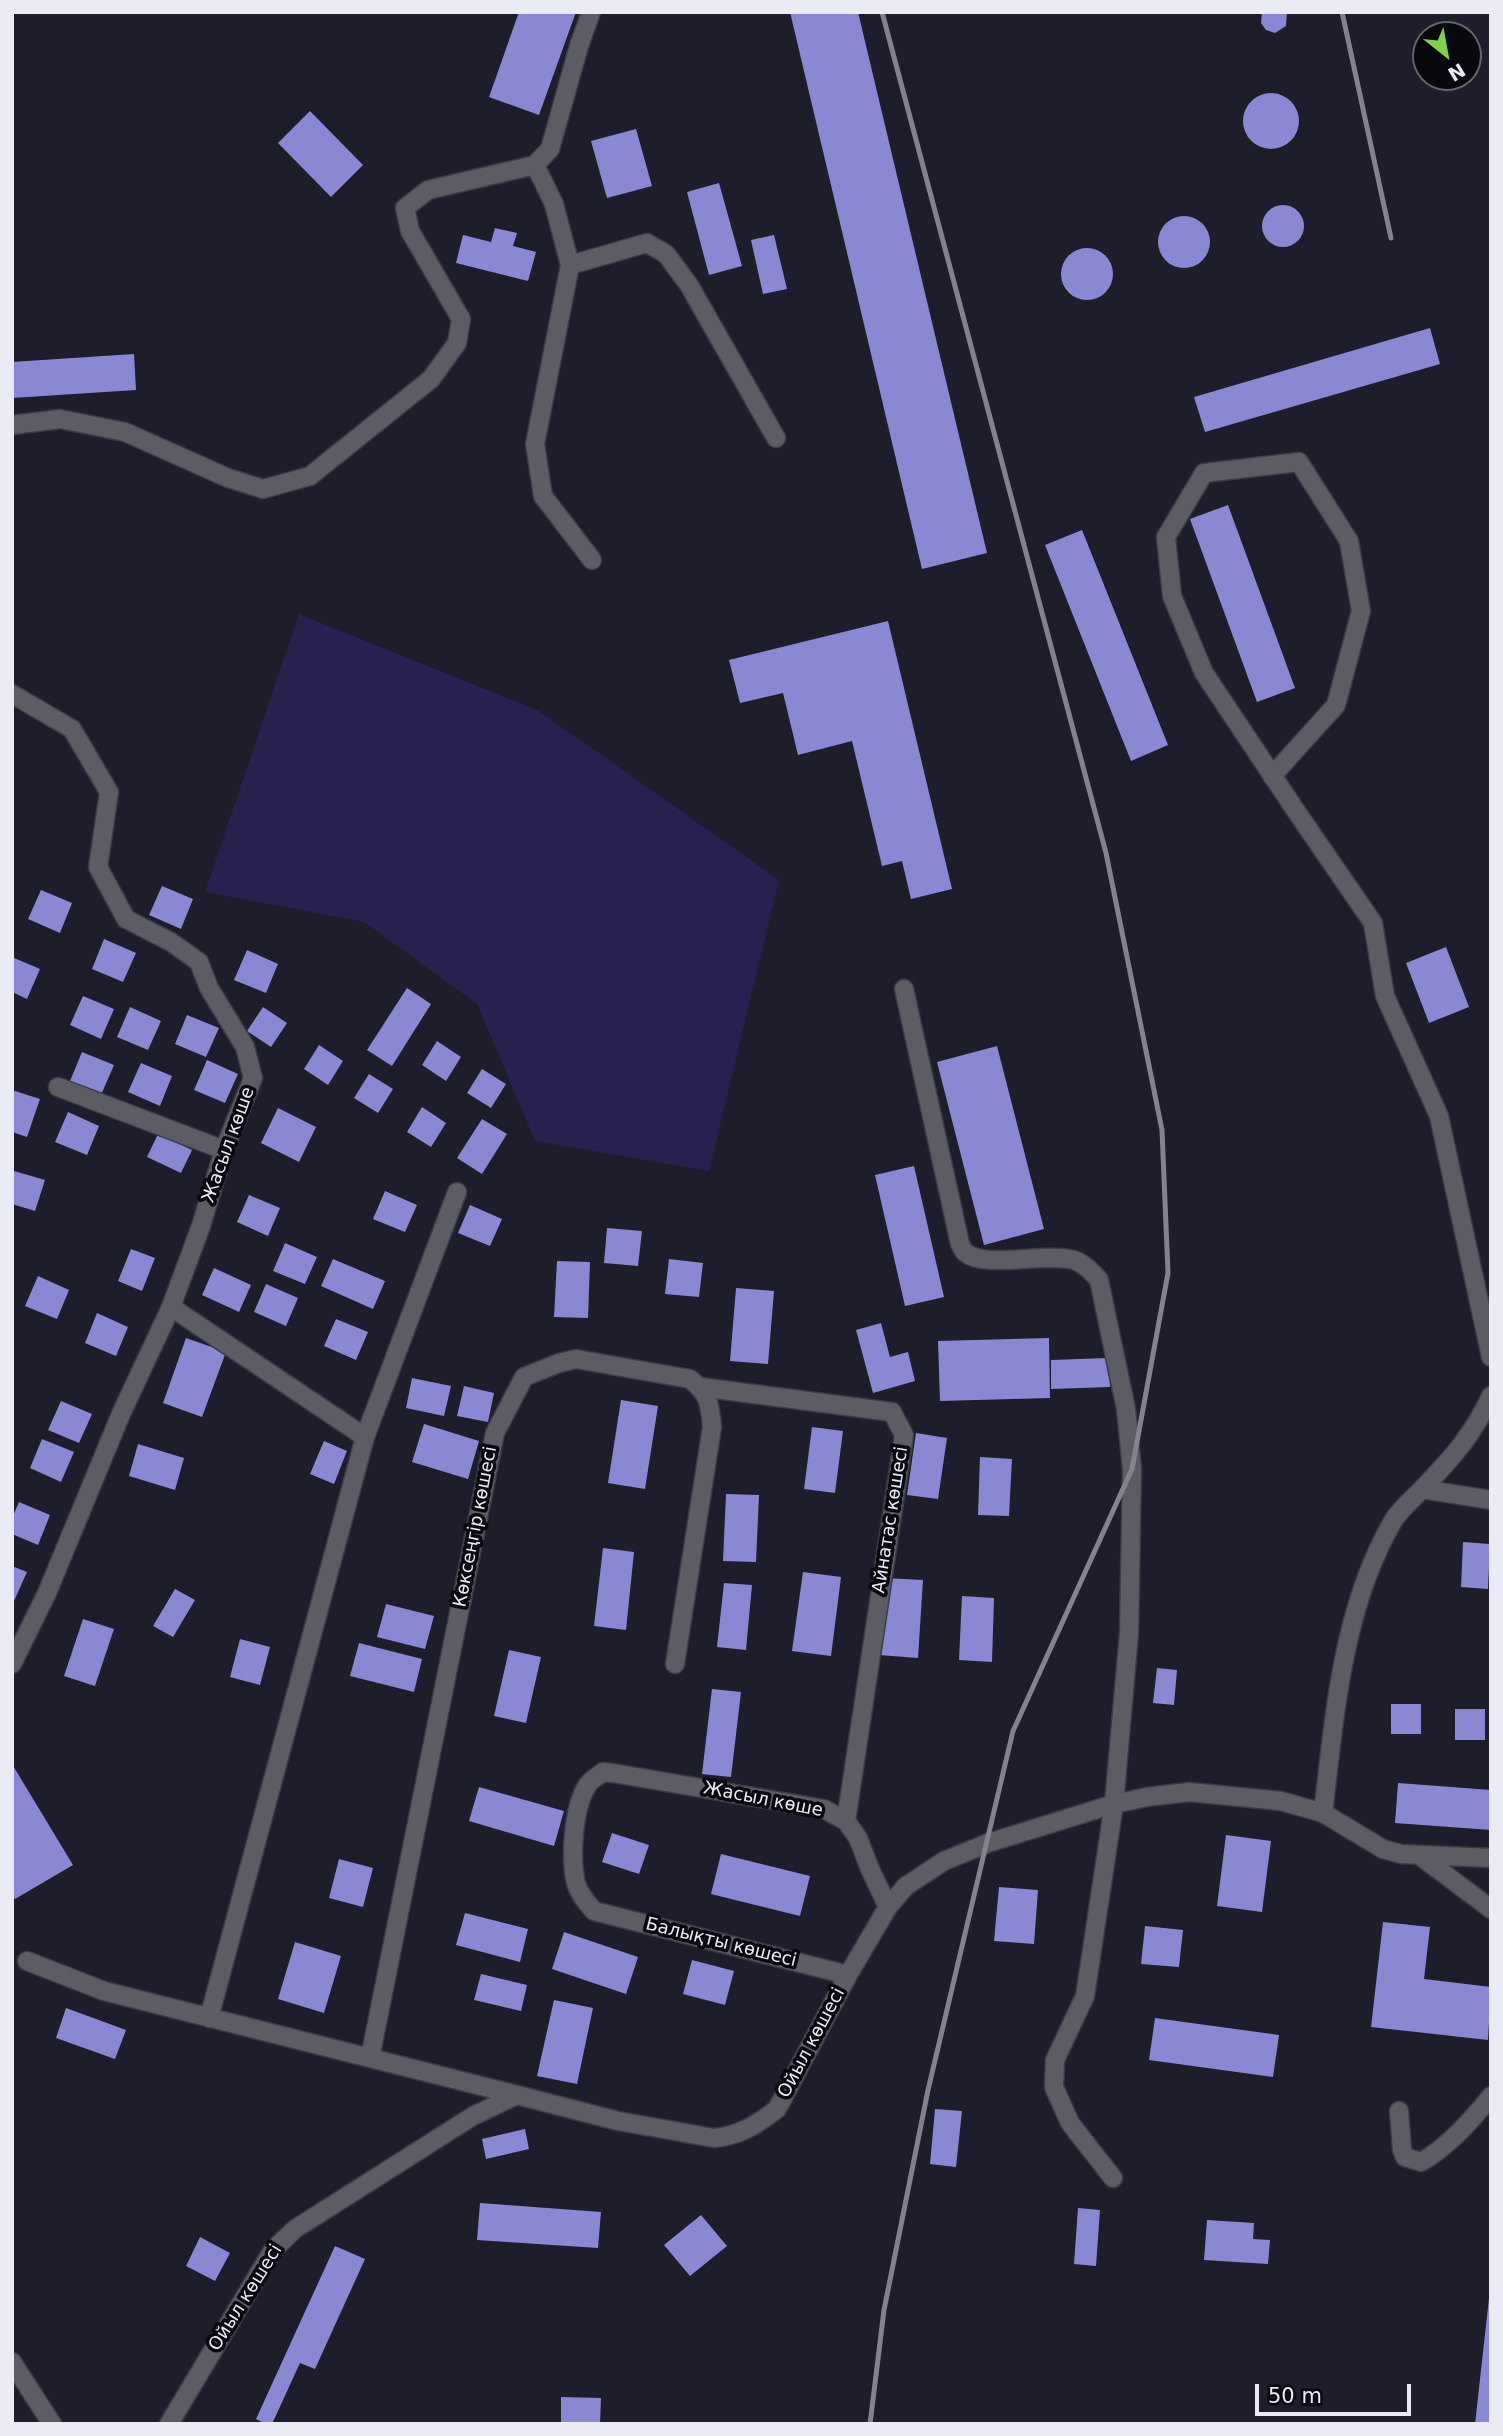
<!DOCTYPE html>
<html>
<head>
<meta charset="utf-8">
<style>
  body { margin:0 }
  #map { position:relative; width:1503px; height:2436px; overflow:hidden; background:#1d1d2c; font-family:"DejaVu Sans",sans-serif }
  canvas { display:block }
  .frame { position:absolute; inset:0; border:14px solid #ebebf6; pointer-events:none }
  .north { position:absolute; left:1412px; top:21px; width:70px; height:70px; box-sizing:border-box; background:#08080f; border:2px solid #63636b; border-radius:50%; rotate:149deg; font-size:19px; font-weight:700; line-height:28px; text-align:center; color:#ebebf6 }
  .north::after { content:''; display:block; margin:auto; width:24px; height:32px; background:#82d04f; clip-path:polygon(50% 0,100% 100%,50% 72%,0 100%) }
  .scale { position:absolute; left:1255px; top:2384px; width:156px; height:32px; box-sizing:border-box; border:4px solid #ebebf6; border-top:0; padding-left:9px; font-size:21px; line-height:24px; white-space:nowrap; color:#ebebf6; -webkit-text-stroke:5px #08080f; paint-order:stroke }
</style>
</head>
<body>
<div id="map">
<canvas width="1503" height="2436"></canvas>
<div class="frame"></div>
<div class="north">N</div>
<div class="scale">50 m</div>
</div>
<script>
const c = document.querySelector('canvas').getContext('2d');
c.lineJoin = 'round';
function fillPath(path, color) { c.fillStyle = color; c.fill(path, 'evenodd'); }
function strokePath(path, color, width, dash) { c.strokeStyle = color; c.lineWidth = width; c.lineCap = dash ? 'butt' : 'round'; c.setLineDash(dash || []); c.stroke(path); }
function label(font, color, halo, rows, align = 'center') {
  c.font = font + ' "DejaVu Sans",sans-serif'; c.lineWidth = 7; c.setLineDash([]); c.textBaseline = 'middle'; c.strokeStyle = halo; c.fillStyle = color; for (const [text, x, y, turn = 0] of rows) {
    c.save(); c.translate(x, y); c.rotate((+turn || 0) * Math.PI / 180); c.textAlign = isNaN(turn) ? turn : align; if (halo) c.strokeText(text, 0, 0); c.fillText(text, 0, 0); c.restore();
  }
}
const green = new Path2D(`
  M299,614L539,711L779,880L709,1171L535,1141L477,1004L364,922L205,892Z`);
const building = new Path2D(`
  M519,12H576L539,115L489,97Z
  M790,12H858L987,553L922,569Z
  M1262,12H1287L1286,26L1275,33L1266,30L1261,23Z
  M1243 121a28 28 0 1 1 56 0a28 28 0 1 1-56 0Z
  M310,111L363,165L331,197L278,143Z
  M636,129L652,186L607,198L591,141Z
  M719,183L742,266L709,275L687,192Z
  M1262 226a21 21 0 1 1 42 0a21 21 0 1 1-42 0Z
  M1158 242a26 26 0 1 1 52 0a26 26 0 1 1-52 0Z
  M495,228L517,233L513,246L536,252L528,281L456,263L463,235L491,242Z
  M774,235L787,289L763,294L751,240Z
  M1061 274a26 26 0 1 1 52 0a26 26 0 1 1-52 0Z
  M1430,328L1440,364L1205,432L1194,397Z
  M134,354L136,390L12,398V362Z
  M1228,505L1295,688L1257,702L1190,519Z
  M1082,530L1168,745L1131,761L1045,545Z
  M888,621L952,889L911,899L902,861L882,866L852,741L798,755L783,693L740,703L729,660Z
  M162,886L193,899L181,929L149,915Z
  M41,890L72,903L60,933L28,919Z
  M104,939L136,953L123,982L92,969Z
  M1446,947L1469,1007L1429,1023L1406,963Z
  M247,950L278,964L266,993L234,980Z
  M12,957L40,969L27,999L12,992Z
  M407,988L431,1004L392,1066L367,1050Z
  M83,996L114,1009L101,1039L70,1025Z
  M130,1007L161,1021L148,1050L117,1037Z
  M263,1007L287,1023L271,1047L247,1031Z
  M187,1015L219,1028L206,1057L175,1044Z
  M437,1041L461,1057L446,1081L422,1065Z
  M319,1045L343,1061L328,1085L304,1069Z
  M997,1046L1044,1229L984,1245L937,1062Z
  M82,1052L114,1065L101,1095L70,1081Z
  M207,1060L238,1074L225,1103L194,1090Z
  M141,1063L172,1076L160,1106L128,1092Z
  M482,1069L506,1084L491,1108L467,1093Z
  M369,1074L393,1089L378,1113L354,1098Z
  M12,1090L40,1099L27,1137L12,1132Z
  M422,1107L446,1123L431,1147L407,1132Z
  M278,1108L316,1127L299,1162L261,1143Z
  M68,1112L99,1126L87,1155L55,1142Z
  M482,1119L507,1134L482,1174L457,1158Z
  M158,1134L192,1150L181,1173L147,1157Z
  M914,1166L944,1297L905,1306L875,1175Z
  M14,1171L45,1180L35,1211L12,1204Z
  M385,1191L417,1205L405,1232L373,1219Z
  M249,1195L280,1208L268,1236L237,1222Z
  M470,1205L502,1219L490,1246L458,1233Z
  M607,1228L642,1231L638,1266L604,1263Z
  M285,1243L317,1257L305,1284L273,1271Z
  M131,1249L155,1258L142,1291L118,1281Z
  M333,1259L385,1281L373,1309L321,1286Z
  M669,1259L703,1263L699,1297L665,1294Z
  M557,1261L590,1262L588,1318L554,1317Z
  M214,1268L251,1285L239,1312L202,1295Z
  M38,1276L69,1290L57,1319L25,1306Z
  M266,1284L298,1298L286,1326L254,1312Z
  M736,1288L774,1291L768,1364L730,1361Z
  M97,1313L128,1327L116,1356L85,1343Z
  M336,1319L368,1332L356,1360L324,1346Z
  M881,1323L890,1357L908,1352L915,1381L873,1393L856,1330Z
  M186,1338L226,1352L202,1417L163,1403Z
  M1049,1338L1050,1398L940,1401L938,1341Z
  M1108,1358L1110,1387L1051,1389V1360Z
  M412,1378L451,1386L444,1416L406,1408Z
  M464,1386L494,1393L488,1422L457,1416Z
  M621,1400L658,1406L645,1489L608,1483Z
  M61,1401L92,1414L79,1443L48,1430Z
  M424,1424L479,1441L468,1479L412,1462Z
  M812,1427L843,1431L835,1493L804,1489Z
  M916,1433L947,1438L938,1499L907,1495Z
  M42,1439L74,1452L61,1482L30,1468Z
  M324,1441L347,1451L334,1484L310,1474Z
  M138,1444L184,1458L175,1490L129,1476Z
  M980,1457L1012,1459L1009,1516L978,1515Z
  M726,1494L759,1495L756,1562L723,1561Z
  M19,1502L50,1515L38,1545L12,1534V1518Z
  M1463,1542L1490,1544L1488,1589L1461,1587Z
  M603,1548L634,1552L626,1630L594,1626Z
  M12,1566L27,1572L14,1601H12Z
  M803,1572L841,1577L831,1656L792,1651Z
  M884,1578L923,1580L918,1658L879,1655Z
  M724,1583L752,1585L746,1650L717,1647Z
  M175,1589L195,1600L173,1637L153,1626Z
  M962,1596L994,1598L992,1662L959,1660Z
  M386,1604L434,1616L425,1649L377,1637Z
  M83,1619L114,1629L95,1686L64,1676Z
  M240,1639L270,1647L260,1685L230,1677Z
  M359,1643L422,1659L414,1692L350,1676Z
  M509,1650L541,1657L526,1723L494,1716Z
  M1157,1668L1177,1670L1174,1705L1153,1703Z
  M712,1689L741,1692L731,1777L702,1774Z
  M1391,1704H1421V1734H1391Z
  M1455,1709H1485V1740H1455Z
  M12,1764L73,1865L15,1899L12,1894Z
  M1398,1783L1491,1790V1830L1395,1823Z
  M479,1787L564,1811L554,1846L469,1821Z
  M612,1833L649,1845L639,1874L602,1862Z
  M1226,1835L1271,1841L1262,1912L1217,1906Z
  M721,1854L810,1876L800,1916L711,1894Z
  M339,1859L373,1868L363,1907L329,1898Z
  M999,1887L1038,1890L1034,1944L994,1941Z
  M465,1913L528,1929L520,1962L456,1945Z
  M1383,1922L1430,1927L1424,1979L1491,1987L1488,2040L1371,2027Z
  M1145,1926L1183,1930L1179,1967L1141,1964Z
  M564,1932L638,1957L626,1994L552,1969Z
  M295,1942L341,1956L324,2013L278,1999Z
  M692,1960L734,1971L725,2005L683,1994Z
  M481,1974L527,1985L521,2011L474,2000Z
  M554,2000L593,2008L577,2084L537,2076Z
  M66,2008L126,2030L115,2059L56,2038Z
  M1155,2018L1279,2035L1273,2077L1149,2060Z
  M935,2109L962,2111L956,2167L930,2164Z
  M525,2129L529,2149L486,2159L482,2139Z
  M480,2203L601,2212L598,2248L477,2240Z
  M1078,2208L1100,2210L1096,2266L1074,2264Z
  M701,2215L727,2246L690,2276L664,2245Z
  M1207,2220L1254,2223L1253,2239L1270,2240L1268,2264L1204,2260Z
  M200,2237L230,2253L215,2281L186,2266Z
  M335,2246L365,2259L315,2369L300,2363L272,2424H266L256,2419Z
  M1489,2298H1491V2424H1475Z
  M561,2397L601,2398L600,2424H561Z`);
const minor = new Path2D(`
  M535,165L554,204L570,265L535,444L543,496L592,560
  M570,265L647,243L666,254L689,285L776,438
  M12,425L60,419L125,432L228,478L263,489L310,476L431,379L457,343L461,319L410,231L405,208L428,190L535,165L550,149L579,46L591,12
  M12,694L72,729L109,792L98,867L126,919L171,942L199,962L209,988L245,1047L253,1078L224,1150L201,1226L171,1307L121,1414L47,1593L12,1664
  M1272,776L1336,705L1361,611L1349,541L1299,462L1204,473L1166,537L1172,596L1204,673L1296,811L1373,923L1385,996L1439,1116L1491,1357
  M904,989L960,1244C962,1247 963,1251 966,1253C985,1269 1046,1252 1074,1260C1085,1264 1092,1272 1099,1280L1126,1409L1132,1469L1129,1633L1114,1804L1085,1996L1055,2060L1054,2087L1070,2123L1113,2178
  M58,1087L224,1150
  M171,1307L365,1437
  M700,1387L892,1412L904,1435L846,1821
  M1422,1489L1491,1500
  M1323,1813C1335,1714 1342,1609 1393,1521C1401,1508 1415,1497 1425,1486C1454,1456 1473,1434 1491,1396
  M1419,1855L1491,1909
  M27,1961L104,1991L517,2095
  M848,1975L594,1911C587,1903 579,1894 576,1883C570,1858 573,1808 587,1786C590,1780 598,1776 603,1772L613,1773L824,1809L846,1821L858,1838L870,1869L888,1907
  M209,2018L365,1437L457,1192
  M370,2058L495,1433L524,1377L559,1363L576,1359L690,1379C709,1394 710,1404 712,1427L675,1664
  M1399,2111L1402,2150L1405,2157L1421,2162C1448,2147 1472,2120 1491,2096
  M12,2362L52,2424
  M169,2424L273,2250L295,2229L473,2116L517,2095L618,2121L714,2138C739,2136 758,2124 777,2109L848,1975L888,1907L906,1886L944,1861L988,1843L1114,1804L1147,1797L1189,1792L1281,1801L1323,1813L1383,1849L1401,1854L1491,1858`);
const rail = new Path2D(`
  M1342,12L1391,238
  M870,2424L884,2310L928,2090L1013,1731L1132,1469L1168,1273L1162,1130L1106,853L882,12`);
const streetNames = [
  ["Жасыл көше",229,1145,-70],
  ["Айнатас көшесі",891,1520,-81],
  ["Көксеңгір көшесі",476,1527,-79],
  ["Жасыл көше",763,1800,11],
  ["Балықты көшесі",721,1943,14],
  ["Ойыл көшесі",812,2043,-62],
  ["Ойыл көшесі",246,2298,-58]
];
fillPath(green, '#27224f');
fillPath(building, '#8b88d3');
strokePath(minor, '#3a3a48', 21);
strokePath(minor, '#5c5c64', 18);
strokePath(rail, '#838390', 5);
label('18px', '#ebebf6', '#08080f', streetNames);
</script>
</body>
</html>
